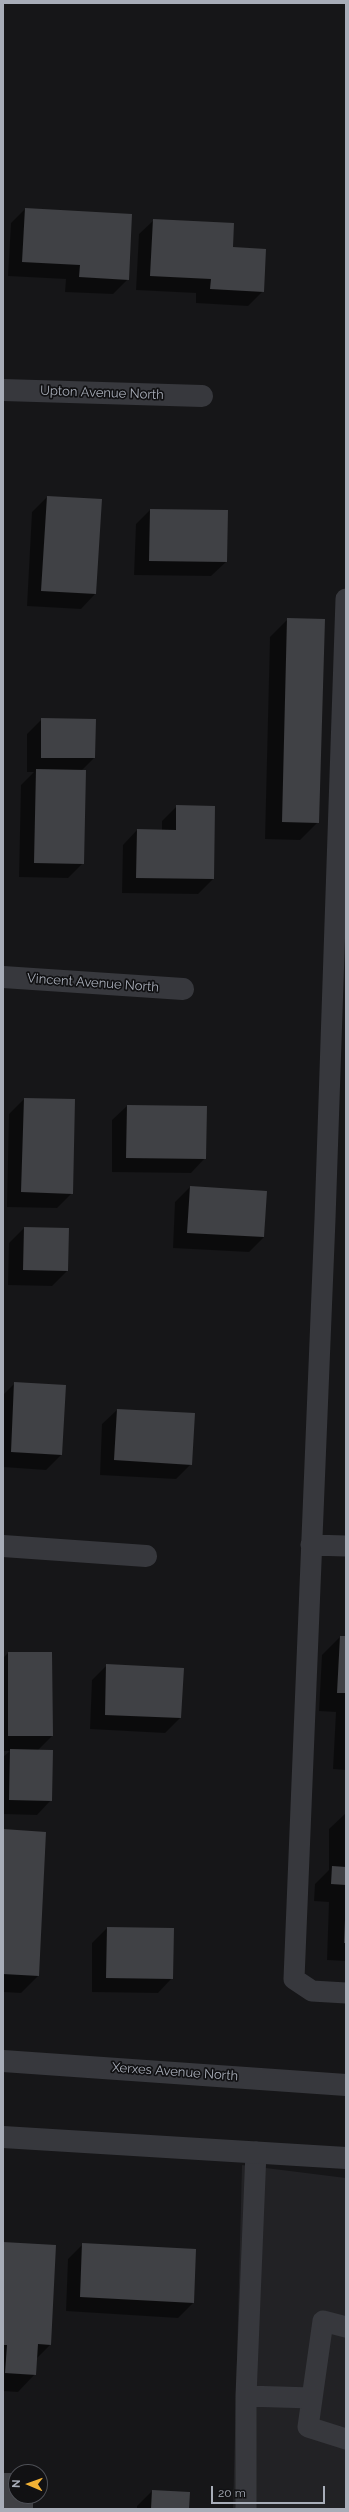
<!DOCTYPE html>
<html>
<head>
<meta charset="utf-8">
<style>
  body { margin:0 }
  #map { position:relative; width:349px; height:2512px; overflow:hidden; background:#161618; font-family:Raleway,sans-serif }
  canvas { display:block }
  .frame { position:absolute; inset:0; border:4px solid #a8adb8; pointer-events:none }
  .north { position:absolute; left:8px; top:2464px; width:40px; height:40px; box-sizing:border-box; background:#111113; border:1px solid #4d4f55; border-radius:50%; rotate:272deg; font-size:11px; font-weight:700; line-height:16px; text-align:center; color:#a8adb8 }
  .north::after { content:''; display:block; margin:auto; width:14px; height:18px; background:#f2b134; clip-path:polygon(50% 0,100% 100%,50% 72%,0 100%) }
  .scale { position:absolute; left:211px; top:2486px; width:114px; height:18px; box-sizing:border-box; border:2px solid #a8adb8; border-top:0; padding-left:5px; font-size:12px; line-height:14px; white-space:nowrap; color:#a8adb8; -webkit-text-stroke:3px #111113; paint-order:stroke }
</style>
</head>
<body>
<div id="map">
<canvas width="349" height="2512"></canvas>
<div class="frame"></div>
<div class="north">N</div>
<div class="scale">20 m</div>
</div>
<script>
const c = document.querySelector('canvas').getContext('2d');
c.lineJoin = 'round';
function fillPath(path, color) { c.fillStyle = color; c.fill(path, 'evenodd'); }
function strokePath(path, color, width, dash) { c.strokeStyle = color; c.lineWidth = width; c.lineCap = dash ? 'butt' : 'round'; c.setLineDash(dash || []); c.stroke(path); }
function label(font, color, halo, rows, align = 'center') {
  c.font = font + ' Raleway,sans-serif'; c.lineWidth = 3.5; c.setLineDash([]); c.textBaseline = 'middle'; c.strokeStyle = halo; c.fillStyle = color; for (const [text, x, y, turn = 0] of rows) {
    c.save(); c.translate(x, y); c.rotate((+turn || 0) * Math.PI / 180); c.textAlign = isNaN(turn) ? turn : align; if (halo) c.strokeText(text, 0, 0); c.fillText(text, 0, 0); c.restore();
  }
}
const built = new Path2D(`
  M242,2165L346,2178V2509H233Z`);
const shadow = new Path2D(`
  M25,209L128,279L113,294L65,292L66,279L8,276L11,223Z
  M154,220L232,248L263,291L248,306L196,303V293L136,290L139,234Z
  M47,497L100,500L95,594L81,609L27,606L32,512Z
  M150,510L226,562L211,576L134,575L136,524Z
  M288,619L318,822L300,840L265,839L270,637Z
  M42,719L95,720L94,758L81,771L83,863L68,878L19,877L21,785L34,772H27V734Z
  M177,806L213,879L198,894L122,893L123,845L137,830H162V821Z
  M24,1099L72,1193L57,1208L7,1207L9,1114Z
  M127,1106L205,1158L191,1173L112,1172V1120Z
  M190,1187L266,1192L264,1237L249,1252L173,1248L175,1202Z
  M24,1228L68,1229L67,1271L52,1286L8,1285L9,1243Z
  M15,1383L61,1455L46,1470L3,1467V1395Z
  M117,1410L191,1464L176,1479L100,1475L102,1424Z
  M340,1637H346V1770L333,1769L336,1712L319,1711L322,1655Z
  M8,1653L52,1736L37,1751L51,1800L37,1815L3,1814V1757L10,1751H3V1658Z
  M107,1665L183,1669L180,1718L165,1733L90,1729L92,1680Z
  M346,1813V1961L327,1960L329,1902L314,1901L315,1884L329,1870V1829Z
  M3,1830L38,1976L21,1993L3,1992Z
  M107,1928L172,1978L158,1993L92,1992V1943Z
  M3,2243L50,2345L36,2359L35,2374L18,2392L3,2391Z
  M83,2244L193,2303L178,2318L66,2311L68,2259Z
  M152,2491L188,2509H137V2506Z`);
const building = new Path2D(`
  M25,208L132,214L129,280L79,277L80,265L22,262Z
  M153,219L234,223L233,247L266,249L264,292L210,289L211,279L150,276Z
  M47,496L102,499L96,594L41,591Z
  M150,509L228,510L227,562L149,561Z
  M287,618L325,619L319,823L282,822Z
  M41,718L96,719L95,758H41Z
  M36,769L86,770L84,864L34,863Z
  M176,805L215,806L214,879L136,878L137,829L176,830Z
  M24,1098L75,1099L73,1194L21,1192Z
  M127,1105L207,1106L206,1159L126,1158Z
  M190,1186L267,1191L264,1237L187,1233Z
  M24,1227L69,1228L68,1271L23,1270Z
  M14,1382L66,1385L62,1455L11,1452Z
  M117,1409L195,1413L192,1465L114,1460Z
  M340,1636H346V1693H337Z
  M8,1652H52L53,1736H8Z
  M106,1664L184,1668L181,1718L105,1715Z
  M10,1749L53,1750L52,1801L9,1800Z
  M3,1829L46,1832L39,1976L3,1974Z
  M332,1866L346,1867V1885L331,1884Z
  M345,1920H346V1943H344Z
  M107,1927L174,1928L173,1979L106,1978Z
  M3,2242L56,2245L51,2345L38,2344L36,2375L5,2373L7,2345H3Z
  M82,2243L196,2249L194,2303L80,2297Z
  M3,2473H16V2496H33V2509H3Z
  M152,2490L190,2492L189,2509H151Z`);
const service = new Path2D(`
  M346,599L325,1219L294,1979L312,1991L346,1993
  M311,1545L346,1546
  M346,2327L323,2321L308,2427L346,2439
  M246,2396L256,2152
  M246,2509V2396L312,2398`);
const minor = new Path2D(`
  M3,390L202,396
  M3,977L183,989
  M3,1546L146,1556`);
const tertiary = new Path2D(`
  M3,2061L346,2085
  M3,2137L346,2158`);
const streetNames = [
  ["Upton Avenue North",102,393,2],
  ["Vincent Avenue North",93,983,4],
  ["Xerxes Avenue North",175,2072,4]
];
fillPath(built, '#222225');
fillPath(shadow, '#0007');
fillPath(building, '#404145');
strokePath(service, '#37383d', 21);
strokePath(minor, '#37383d', 22);
strokePath(tertiary, '#37383d', 22);
label('13px', '#a8adb8', '#111113', streetNames);
</script>
</body>
</html>
